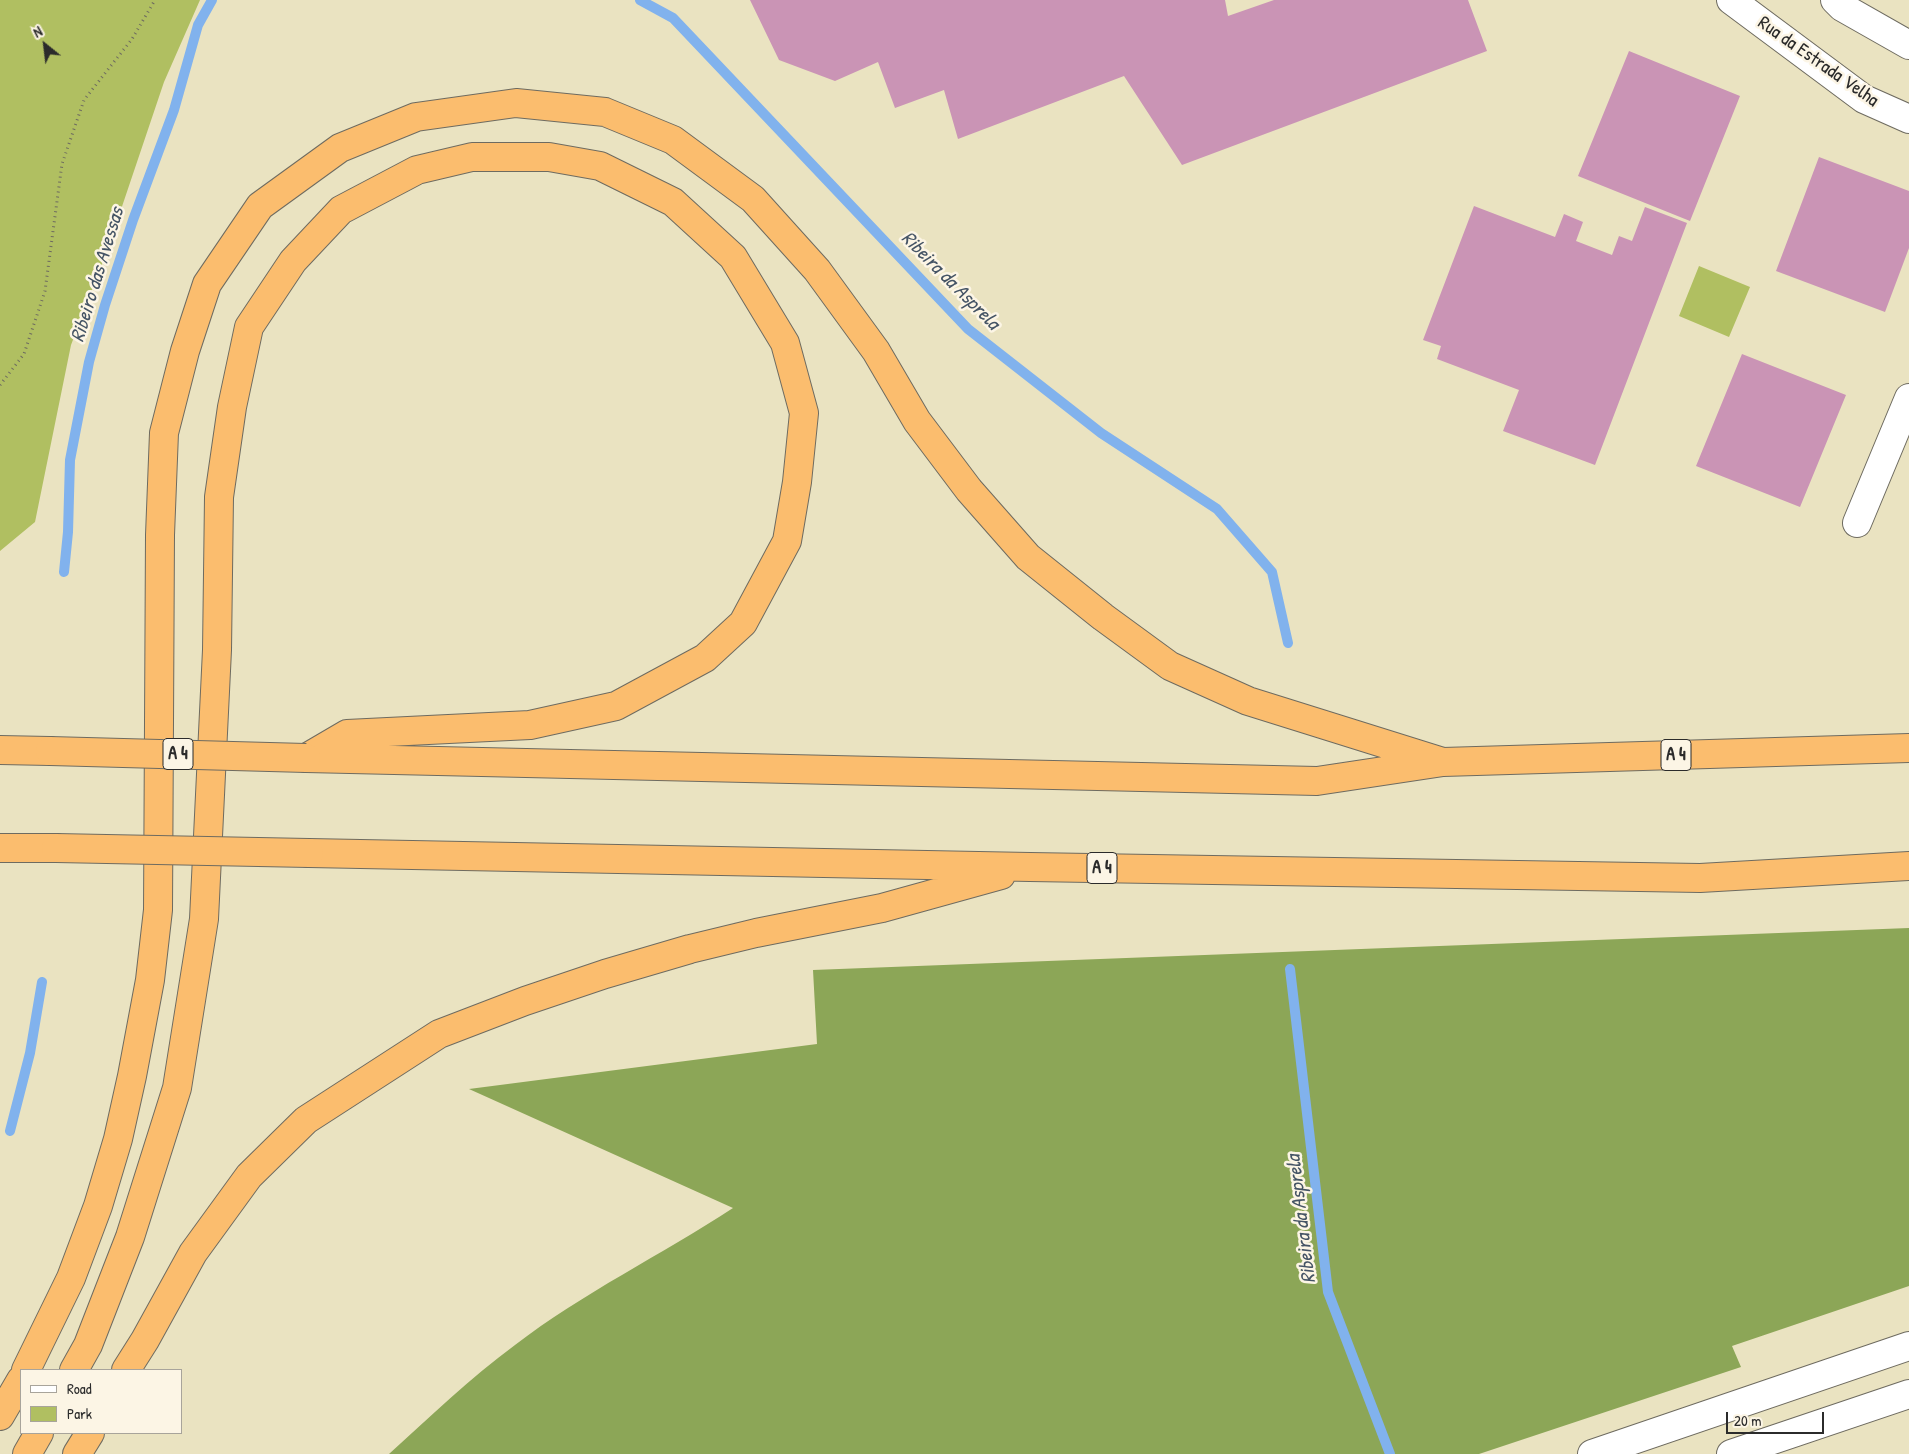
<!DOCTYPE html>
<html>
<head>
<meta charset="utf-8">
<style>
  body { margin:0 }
  #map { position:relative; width:1909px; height:1454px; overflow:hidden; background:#eae3c1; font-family:"Patrick Hand",sans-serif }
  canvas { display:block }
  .legend { position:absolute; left:20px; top:1369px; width:162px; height:65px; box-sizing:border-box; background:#fcf5e5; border:1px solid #a8a49b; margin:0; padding:6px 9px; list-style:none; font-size:15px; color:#2b2b2b }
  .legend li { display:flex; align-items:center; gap:10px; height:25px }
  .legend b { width:25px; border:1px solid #a8a49b }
  .north { position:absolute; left:20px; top:20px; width:50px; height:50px; -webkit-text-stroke:4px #fcf5e5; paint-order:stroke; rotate:331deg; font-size:14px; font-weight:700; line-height:20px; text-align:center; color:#2b2b2b }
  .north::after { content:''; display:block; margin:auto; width:18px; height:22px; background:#2b2b2b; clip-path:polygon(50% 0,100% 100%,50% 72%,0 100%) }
  .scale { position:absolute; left:1726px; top:1412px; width:98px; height:22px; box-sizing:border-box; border:2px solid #2b2b2b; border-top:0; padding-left:6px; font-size:15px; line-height:18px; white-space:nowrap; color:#2b2b2b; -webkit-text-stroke:4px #fcf5e5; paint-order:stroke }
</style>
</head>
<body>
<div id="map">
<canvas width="1909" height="1454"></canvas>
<ul class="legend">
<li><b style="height:6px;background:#fff"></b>Road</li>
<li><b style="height:14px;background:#b0bf61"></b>Park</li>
</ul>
<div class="north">N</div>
<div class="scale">20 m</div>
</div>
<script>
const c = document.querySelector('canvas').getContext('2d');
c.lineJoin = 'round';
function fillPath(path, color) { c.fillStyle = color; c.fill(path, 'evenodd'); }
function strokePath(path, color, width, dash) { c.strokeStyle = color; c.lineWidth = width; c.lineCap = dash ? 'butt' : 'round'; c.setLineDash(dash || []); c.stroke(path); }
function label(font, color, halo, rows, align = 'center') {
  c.font = font + ' "Patrick Hand",sans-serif'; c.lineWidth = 5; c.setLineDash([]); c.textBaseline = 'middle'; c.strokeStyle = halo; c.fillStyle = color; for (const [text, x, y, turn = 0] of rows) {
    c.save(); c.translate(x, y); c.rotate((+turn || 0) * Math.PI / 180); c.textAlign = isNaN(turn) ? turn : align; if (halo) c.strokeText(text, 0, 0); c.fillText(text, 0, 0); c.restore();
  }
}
const green = new Path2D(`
  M0,0H200L164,82L108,248L71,345L35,522L0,551Z
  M1699,266L1750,287L1729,337L1679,316Z`);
const forest = new Path2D(`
  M1909,928V1286L1732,1346L1741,1367L1479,1454H389C430,1417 470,1378 515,1345C583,1293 661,1255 733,1208L469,1089L817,1044L813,970Z`);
const stream = new Path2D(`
  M640,0L673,18L968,329L1101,433L1217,509L1272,572L1288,643
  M64,572L68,532L70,460L89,362L105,305L133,220L174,110L198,25L212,0
  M1290,969L1328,1292L1390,1454
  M10,1131L30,1053L42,982`);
const building = new Path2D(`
  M750,0H1225L1228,16L1274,0H1468L1487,51L1182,165L1124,76L958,139L944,90L895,108L878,62L835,81L779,60Z
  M1629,51L1740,96L1690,221L1578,176Z
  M1819,157L1909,191V248L1885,312L1776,271Z
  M1474,206L1555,237L1564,214L1583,222L1576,241L1612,255L1619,236L1632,241L1645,207L1687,223L1595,465L1503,431L1519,390L1437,359L1441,346L1423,340Z
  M1742,354L1846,395L1800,507L1696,466Z`);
const path = new Path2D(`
  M0,385L24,354L45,291L62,164L84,100L132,39L155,0`);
const minor = new Path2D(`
  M1731,0L1864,99L1909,119
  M1835,0L1842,7L1909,45
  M1857,523L1909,398
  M1592,1454L1909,1346
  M1731,1454L1909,1394`);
const highway = new Path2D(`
  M0,750L50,751
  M306,758L1317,781L1443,762L1909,748
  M0,848H56
  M309,853L1030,867L1700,878L1909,866
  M26,1370L71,1278L98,1206L118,1139L132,1076L150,980L158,910L160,535L164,433L185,351L207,284L260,206L340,148L416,117L516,103L605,112L673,140L753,199L817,270L876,351L917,421L969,490L1028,557L1103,617L1170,666L1248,701L1443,762
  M74,1370L88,1345L130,1237L177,1088L204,919L217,650L219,497L232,407L249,327L293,261L341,210L417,170L472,157H549L600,166L673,202L733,257L785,343L804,413L797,482L787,541L743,623L705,658L616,706L530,725L347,734L306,758
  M126,1370L145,1340L193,1253L249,1176L306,1120L439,1034L525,1001L605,974L690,949L756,933L882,908L1001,875
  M0,1416L21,1380
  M27,1454L39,1433
  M77,1454L90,1433`);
const highwayBridge = new Path2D(`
  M50,751L306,758
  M56,848L309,853`);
const shields = [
  [178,754,30],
  [1676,755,30],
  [1102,868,30]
];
const shieldNames = [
  ["A 4",178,754],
  ["A 4",1676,755],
  ["A 4",1102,868]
];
const streetNames = [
  ["Rua da Estrada Velha",1818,62,35]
];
const waterNames = [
  ["Ribeiro das Avessas",98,275,-73],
  ["Ribeira da Asprela",950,281,45],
  ["Ribeira da Asprela",1302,1219,-97]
];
fillPath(green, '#b0bf61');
fillPath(forest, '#8ca657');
strokePath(stream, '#81b2ed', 10);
fillPath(building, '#ca94b5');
strokePath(minor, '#6e6b60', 30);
strokePath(highway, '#6e6b60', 30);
strokePath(path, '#6e6b60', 3, [1, 4]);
strokePath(minor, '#fff', 28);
strokePath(highway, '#fbbd6e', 28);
strokePath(highwayBridge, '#6e6b60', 30, []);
strokePath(highwayBridge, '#fbbd6e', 28);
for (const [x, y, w] of shields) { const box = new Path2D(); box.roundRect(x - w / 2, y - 15.5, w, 31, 4); c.fillStyle = '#fcf5e5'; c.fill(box); strokePath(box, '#2b2b2b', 1); }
label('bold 18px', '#2b2b2b', null, shieldNames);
label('19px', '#2b2b2b', '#fcf5e5', streetNames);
label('italic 20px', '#455465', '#fcf5e5', waterNames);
</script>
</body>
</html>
